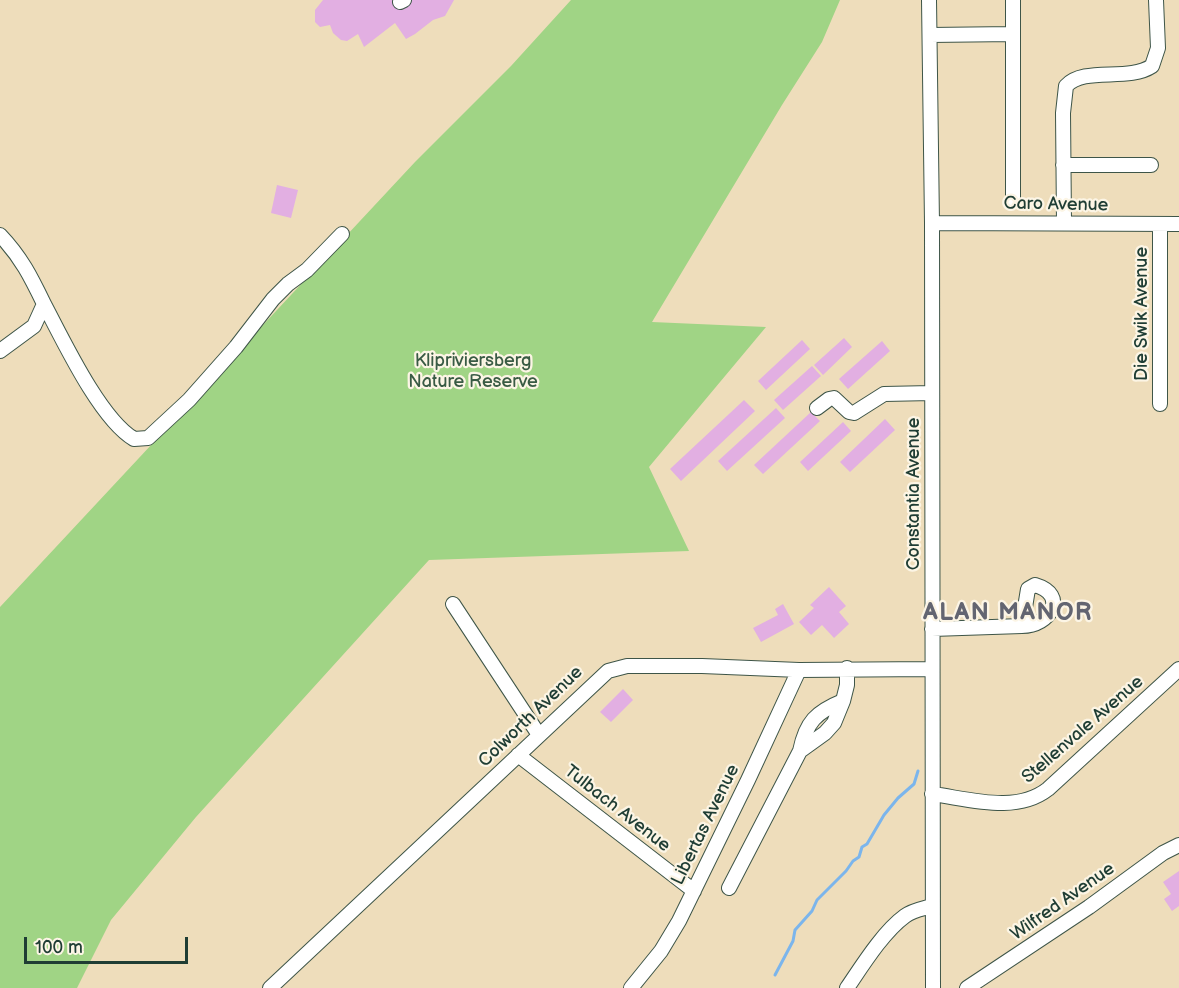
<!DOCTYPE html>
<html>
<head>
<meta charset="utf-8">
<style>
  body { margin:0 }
  #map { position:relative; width:1179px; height:988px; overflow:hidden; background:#edb; font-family:"Balsamiq Sans",sans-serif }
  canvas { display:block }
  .scale { position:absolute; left:24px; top:937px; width:164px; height:27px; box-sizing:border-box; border:3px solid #1f3d34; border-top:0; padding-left:8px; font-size:18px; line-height:21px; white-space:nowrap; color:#1f3d34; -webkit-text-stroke:4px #fcf5e5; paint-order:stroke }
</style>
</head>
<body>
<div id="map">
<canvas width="1179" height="988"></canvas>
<div class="scale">100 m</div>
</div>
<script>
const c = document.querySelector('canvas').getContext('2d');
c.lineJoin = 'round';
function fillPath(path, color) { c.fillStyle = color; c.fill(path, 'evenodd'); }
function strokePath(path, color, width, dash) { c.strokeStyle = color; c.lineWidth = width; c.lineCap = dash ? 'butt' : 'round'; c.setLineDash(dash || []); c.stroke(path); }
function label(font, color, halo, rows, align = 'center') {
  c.font = font + ' "Balsamiq Sans",sans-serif'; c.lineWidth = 4.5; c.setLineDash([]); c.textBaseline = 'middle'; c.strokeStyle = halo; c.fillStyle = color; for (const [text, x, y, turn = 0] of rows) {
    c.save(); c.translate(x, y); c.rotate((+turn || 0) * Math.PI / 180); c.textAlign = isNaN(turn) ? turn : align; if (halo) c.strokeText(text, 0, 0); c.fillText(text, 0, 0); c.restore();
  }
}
const green = new Path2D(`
  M571,0H840L822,42L782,105L652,322L766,327L649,467L689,551L429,560L196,817L111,920L77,988H0V607L415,162L511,66Z`);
const stream = new Path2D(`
  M775,975L793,941L795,930L812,911L817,900L846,871L853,861L859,857L862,847L867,844L884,815L898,798L914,784L918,771`);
const building = new Path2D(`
  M323,0H454L445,16L433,20L415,34L406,39L395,23L364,47L358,34L347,41L341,40L333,33L330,25L320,27L315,22V10Z
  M277,185L298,190L291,218L271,213Z
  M844,338L852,347L823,375L814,365Z
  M802,340L810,349L766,390L758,381Z
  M882,341L890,351L848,389L839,379Z
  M812,366L821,376L783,410L774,400Z
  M744,400L755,411L681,481L670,469Z
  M776,408L785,418L727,471L718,461Z
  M811,412L820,421L763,474L754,465Z
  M885,419L895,430L850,472L840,462Z
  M843,422L851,431L808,471L800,462Z
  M829,587L846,606L839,612L849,624L834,638L822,625L811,635L799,622L814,608L810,605Z
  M783,604L794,624L761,642L753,628L778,615L775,609Z
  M623,689L633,700L611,722L600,712Z
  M1179,871V906L1172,911L1164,899L1171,894L1163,882Z`);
const minor = new Path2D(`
  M929,0L932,223L933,988
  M1013,0V199
  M400,2L404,0
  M930,35L1013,34
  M1063,165H1151
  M932,223L1179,224
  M1064,223L1063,113L1066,86C1084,66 1128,82 1152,66L1158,48L1156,0
  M1160,224V404
  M0,235C21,257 31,277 44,304L34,326L0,351
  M44,304C63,340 100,419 134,439L148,438L189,400L236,347L273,299L288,284L307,270L342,234
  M817,408L829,399L834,398L849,412L854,413L884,394L932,393
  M453,604L539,735
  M932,629L1022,626C1050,626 1069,595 1035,585L1028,589L1022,626
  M800,751C806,722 816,712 843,701
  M518,755L694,891
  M932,794C970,799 1016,814 1048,789L1179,669
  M729,888L800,751L825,733L834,723L843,701L847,685V668
  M270,988L608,671L627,666H702L799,670L932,669
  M631,988L661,951L679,921L748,780L799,670
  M847,988C862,966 883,932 905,916C913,910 922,909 932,906
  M967,988L1089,907L1163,853L1179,845`);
const streetNames = [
  ["Caro Avenue",1056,205,1],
  ["Die Swik Avenue",1142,314,-90],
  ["Constantia Avenue",914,494,-90],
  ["Colworth Avenue",531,717,-44],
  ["Stellenvale Avenue",1083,730,-41],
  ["Tulbach Avenue",617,809,38],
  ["Libertas Avenue",706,825,-64],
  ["Wilfred Avenue",1063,902,-35]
];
const parkNames = [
  ["Klipriviersberg",473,361],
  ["Nature Reserve",473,382]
];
const districtNames = [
  ["ALAN MANOR",1008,614]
];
fillPath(green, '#a0d485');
strokePath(stream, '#7bb5ec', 3);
fillPath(building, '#e2afe2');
strokePath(minor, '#3e5548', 16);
strokePath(minor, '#fff', 14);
label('18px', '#1f3d34', '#fcf5e5', streetNames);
label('18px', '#395b44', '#fcf5e5', parkNames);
c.letterSpacing = '1.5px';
label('bold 24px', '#636571', '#fcf5e5', districtNames);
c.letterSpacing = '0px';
</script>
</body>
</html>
